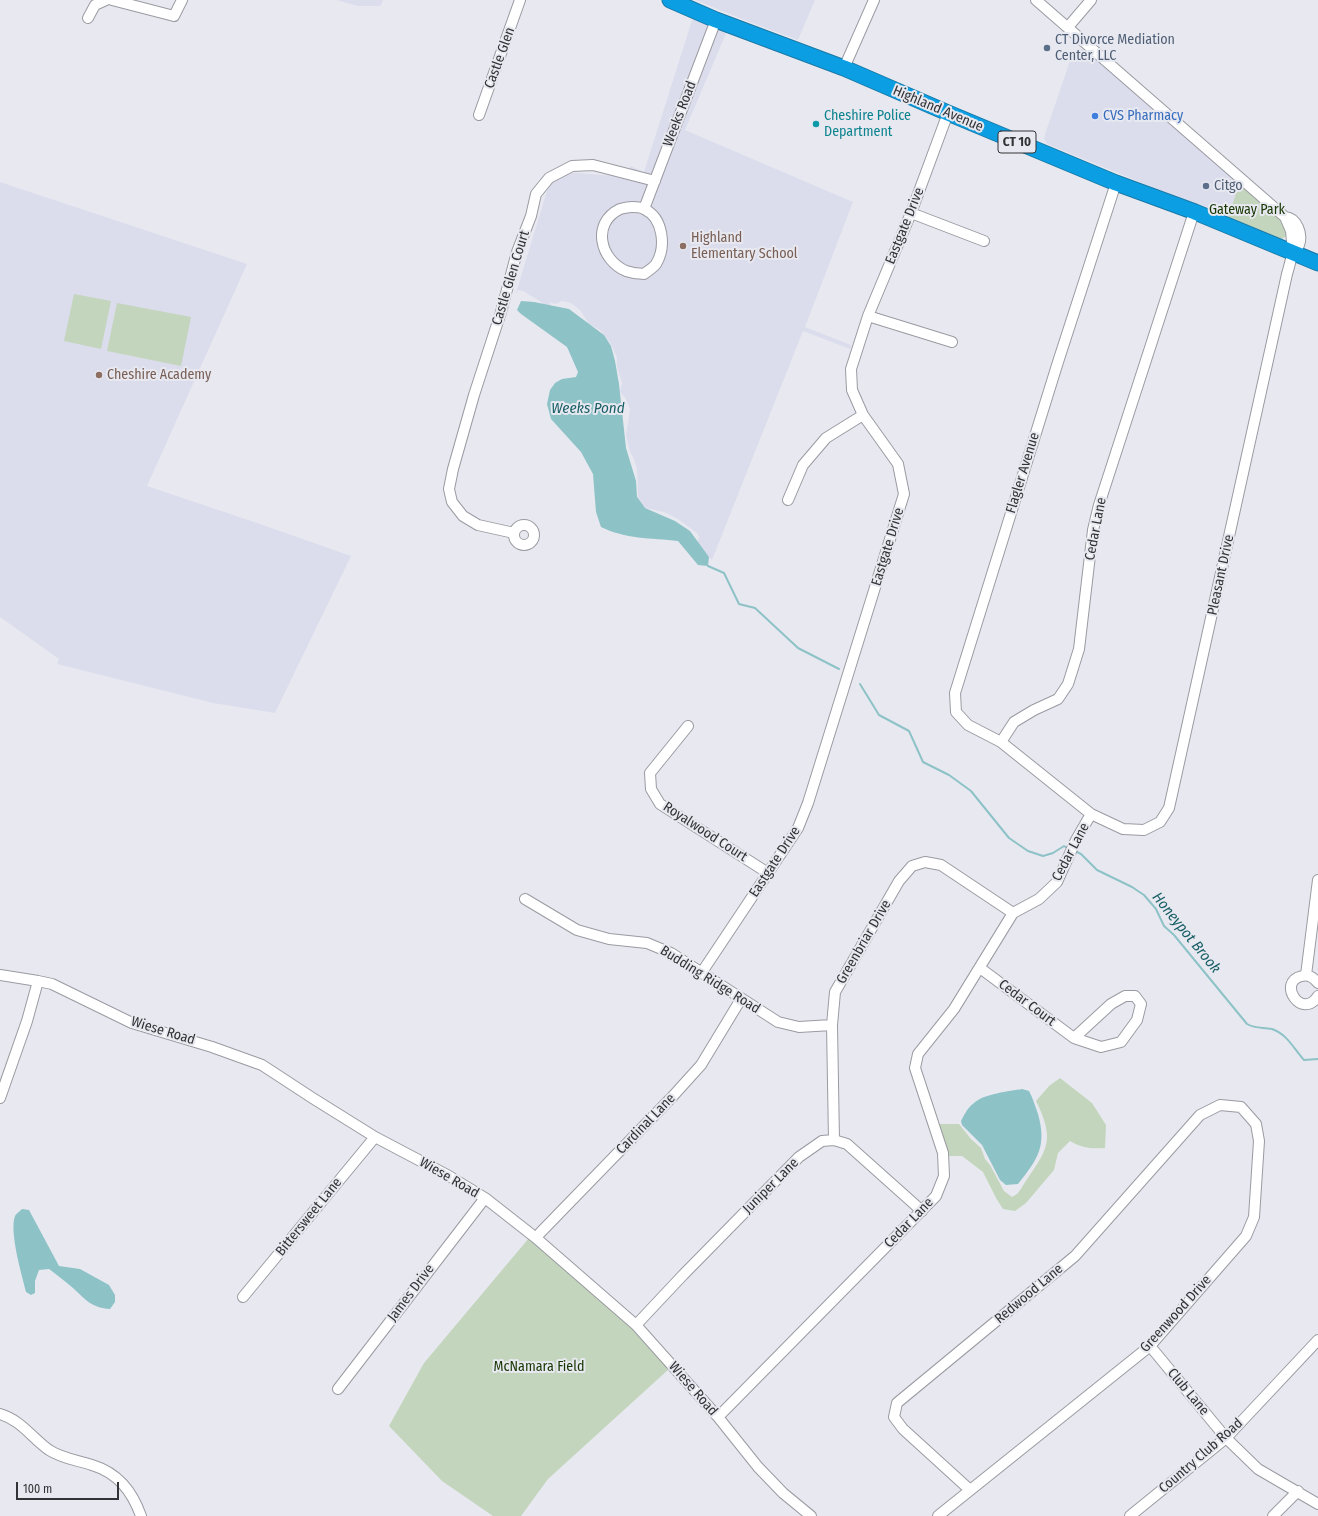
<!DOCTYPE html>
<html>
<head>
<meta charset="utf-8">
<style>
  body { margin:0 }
  #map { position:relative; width:1318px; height:1516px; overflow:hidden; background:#e8e9f0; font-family:"Fira Sans Condensed",sans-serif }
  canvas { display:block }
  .scale { position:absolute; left:16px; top:1482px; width:103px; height:18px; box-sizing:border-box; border:2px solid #323336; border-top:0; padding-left:5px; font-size:12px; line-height:14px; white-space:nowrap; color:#323336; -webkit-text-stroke:3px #e8e9f0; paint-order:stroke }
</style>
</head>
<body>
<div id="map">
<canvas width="1318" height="1516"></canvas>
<div class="scale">100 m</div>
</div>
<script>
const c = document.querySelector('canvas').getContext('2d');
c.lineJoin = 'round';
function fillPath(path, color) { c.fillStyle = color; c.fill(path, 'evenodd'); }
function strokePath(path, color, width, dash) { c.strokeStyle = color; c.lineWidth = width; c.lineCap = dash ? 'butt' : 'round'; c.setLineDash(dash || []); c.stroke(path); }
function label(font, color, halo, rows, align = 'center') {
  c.font = font + ' "Fira Sans Condensed",sans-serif'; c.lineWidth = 4; c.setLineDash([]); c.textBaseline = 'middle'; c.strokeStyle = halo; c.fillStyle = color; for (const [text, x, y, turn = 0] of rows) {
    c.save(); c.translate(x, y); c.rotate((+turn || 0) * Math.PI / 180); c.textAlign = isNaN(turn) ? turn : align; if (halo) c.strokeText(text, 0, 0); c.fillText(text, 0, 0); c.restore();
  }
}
const built = new Path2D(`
  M336,0H383L381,5L379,6H358Z
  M695,0H815L798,40L752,23Z
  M693,17L727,31L685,130L853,202L805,327L851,345L850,349L803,331L712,560L696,544L699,538L698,534L678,519L664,512L646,508L636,509L638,495L637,469L634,459L630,452L626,435L630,409L626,399L620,392L622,383L617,367V358L611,344L600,330L589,324L580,310L571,303L562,301L555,304L550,302L551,318L541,302L523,291L519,290L516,293L553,171L627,177L630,166L644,172Z
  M1079,49H1082L1088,52L1239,184L1228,218L1047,144L1044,139L1045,134L1070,61Z
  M0,182L247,264L147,486L260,524L351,556L275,713L213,703L57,664L59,659L0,617Z`);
const green = new Path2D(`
  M1239,184C1250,193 1291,222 1286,236L1282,239H1279L1228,218Z
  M74,294L111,301L101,349L64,341Z
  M117,303L191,317L181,366L107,351Z
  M1060,1078L1092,1103L1106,1125L1105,1148C1091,1149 1082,1148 1070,1141L1058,1153L1054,1170L1026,1203L1015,1211L1003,1209L996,1198L983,1172L962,1156H948L937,1124H959L971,1139L981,1148L985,1159L990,1165L1004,1191L1012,1197L1017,1194L1021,1189C1044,1152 1058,1145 1036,1101L1049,1086Z
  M529,1238L635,1330L669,1369L548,1479L521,1516H493L442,1481L389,1426L424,1363Z`);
const water = new Path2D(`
  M521,301L534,302L569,309L604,335L611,346L615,361L619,384L626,448L636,481L637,497L645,508L675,521L690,531L709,557L708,566L698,565L678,541C651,538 625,539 601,527L596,512L593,474L581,452L551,419L547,404L550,390L555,383L562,379L576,377L578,372L567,347L521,314L517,310Z
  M1022,1089L1029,1091C1033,1098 1035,1106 1038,1114C1047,1146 1038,1159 1018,1184L1006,1185L1000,1180L982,1145L962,1125L961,1121C964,1115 968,1107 974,1103C983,1094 1010,1091 1022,1089Z
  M22,1209L29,1210L59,1266L80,1269L109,1285L115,1295V1302L110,1309C92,1308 86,1300 73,1288C65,1281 57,1275 49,1269L39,1270L35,1281V1293L31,1295L26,1292C22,1275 9,1232 15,1216C16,1214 20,1211 22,1209Z`);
const stream = new Path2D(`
  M708,566L724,573L739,604L755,608L798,648L839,669
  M860,684L879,715L909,731L923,762L949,775L971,791L1009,838L1028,851L1043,856L1053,853L1064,846L1069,849
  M1075,851L1081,854L1097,870L1132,887L1144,895L1156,909L1164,926L1174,935L1247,1024C1256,1029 1263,1027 1272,1029C1287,1034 1294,1049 1304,1060L1318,1059`);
const minor = new Path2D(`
  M112,0L174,16L182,0
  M1036,0L1285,217L1291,231L1293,253
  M88,18L95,5L106,0
  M1068,27L1091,0
  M844,68L874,0
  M479,115L520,0
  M632,207C636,207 641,207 644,209C664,218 666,248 656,264C653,268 648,271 644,274C638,274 632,273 626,271C600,260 591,223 620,209C624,208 628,207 632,207Z
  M644,209L716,20
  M1194,212L1099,505L1093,530L1079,649L1068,684L1058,699L1034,710L1014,722L1001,742L1091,814L1123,829L1144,830L1160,822L1169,808L1287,274C1289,268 1290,262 1292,256C1294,252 1297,249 1299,245C1303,234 1297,218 1285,217
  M911,213L984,241
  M868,316L952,342
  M788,500L803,465L826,438L863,415
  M514 535a10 10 0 1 1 20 0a10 10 0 1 1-20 0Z
  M514,533L478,525L463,516L452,502L449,489L453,469L474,395L501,312L517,252L531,216L536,194L549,178L572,166L593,165L655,181
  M688,726L650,773L651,789L660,804L768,873
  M1001,742L968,725L956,712L955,693L1058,362L1116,183
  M525,899L577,930L609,939L647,943L671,953L778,1022L799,1027L832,1025
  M980,968L1074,1038
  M702,972L798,828L808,803L904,494L898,464L863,415L852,390L851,369L868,316L911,213L948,113
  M0,975L38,981L52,984L132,1023L212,1047L262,1065L314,1099L375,1137L449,1176L485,1198L536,1238L636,1325L718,1417L758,1467L783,1493L811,1516
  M1306,975L1318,880
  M1318,983C1314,978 1309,974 1302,976C1276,982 1302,1021 1318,996
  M1125,996H1135L1141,1004L1137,1020L1121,1042L1101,1047L1074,1038L1111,1004Z
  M0,1098L27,1021L38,981
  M834,1140L832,1025L835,992L899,881L912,866L925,862L941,865L1013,913
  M536,1238L540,1233L673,1096L701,1065L741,999
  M243,1297L375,1137
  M636,1325L683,1275L799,1157L822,1141L834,1140L847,1144L922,1211
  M1150,1346L1226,1438L1258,1469L1318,1504
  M338,1389L485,1198
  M0,1414C21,1420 32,1438 49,1450C63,1459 77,1460 92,1465C118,1473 132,1491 141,1516
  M718,1417L936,1196L944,1176L943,1153L915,1068L918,1054L954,1009L1013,913L1039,899L1057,882L1076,840L1091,814
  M938,1516L1150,1346L1246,1236L1254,1217L1259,1141L1256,1124L1241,1107L1220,1105L1200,1115L1075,1256L897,1403L894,1417L903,1429L970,1490
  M1130,1516L1226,1438L1318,1340
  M1273,1516L1298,1491`);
const highway = new Path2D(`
  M670,0L716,20L844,68L948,113L1116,183L1195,212L1318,263`);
const markers = [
  [1047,48,4,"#5c6f8a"],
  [1095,116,4,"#3f7fe0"],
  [816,124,4,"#0f9aa8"],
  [1206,186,4,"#5c6f8a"],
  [683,246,4,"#8d6e63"],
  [99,375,4,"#8d6e63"]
];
const shields = [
  [1017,142,38]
];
const shieldNames = [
  ["CT 10",1017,142]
];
const serviceNames = [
  ["CT Divorce Mediation",1055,40],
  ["Center, LLC",1055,56],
  ["Citgo",1214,186]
];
const streetNames = [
  ["Castle Glen",500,58,-70],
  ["Highland Avenue",938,109,23],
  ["Weeks Road",680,114,-69],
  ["Eastgate Drive",905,226,-68],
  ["Castle Glen Court",511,278,-73],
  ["Flagler Avenue",1023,473,-73],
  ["Cedar Lane",1096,529,-79],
  ["Eastgate Drive",888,547,-73],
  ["Pleasant Drive",1221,575,-78],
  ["Royalwood Court",705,832,33],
  ["Cedar Lane",1071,852,-62],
  ["Eastgate Drive",775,862,-57],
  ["Greenbriar Drive",864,942,-60],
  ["Budding Ridge Road",710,980,32],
  ["Cedar Court",1027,1003,37],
  ["Wiese Road",163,1031,17],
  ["Cardinal Lane",646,1124,-46],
  ["Wiese Road",449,1178,30],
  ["Juniper Lane",771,1186,-45],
  ["Bittersweet Lane",309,1217,-51],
  ["Cedar Lane",909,1223,-46],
  ["James Drive",411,1293,-53],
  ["Redwood Lane",1029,1294,-40],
  ["Greenwood Drive",1176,1314,-48],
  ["Wiese Road",693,1389,49],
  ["Club Lane",1188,1392,50],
  ["Country Club Road",1201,1456,-41]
];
const cultureNames = [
  ["Cheshire Police",824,116],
  ["Department",824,132]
];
const shopNames = [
  ["CVS Pharmacy",1103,116]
];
const parkNames = [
  ["Gateway Park",1247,210],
  ["McNamara Field",539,1367]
];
const educationNames = [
  ["Highland",691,238],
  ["Elementary School",691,254],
  ["Cheshire Academy",107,375]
];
const waterNames = [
  ["Weeks Pond",588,409],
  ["Honeypot Brook",1186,933,51]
];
fillPath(built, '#dbddec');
fillPath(green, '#c3d5bc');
fillPath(water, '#8dc2c7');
strokePath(stream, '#8dc2c7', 2);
strokePath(minor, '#9a9ba2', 12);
strokePath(highway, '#1979a6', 17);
strokePath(minor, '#fff', 10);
strokePath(highway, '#0c9ee2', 15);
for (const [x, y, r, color] of markers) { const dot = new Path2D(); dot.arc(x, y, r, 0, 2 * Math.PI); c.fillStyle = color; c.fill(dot); strokePath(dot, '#e8e9f0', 1.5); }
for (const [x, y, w] of shields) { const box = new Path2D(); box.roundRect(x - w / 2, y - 11, w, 22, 3); c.fillStyle = '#e8e9f0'; c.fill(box); strokePath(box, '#323336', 1); }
label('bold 13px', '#323336', null, shieldNames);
label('14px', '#4e5e75', '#e8e9f0', serviceNames, 'left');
label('14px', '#323336', '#e8e9f0', streetNames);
label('14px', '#0d838f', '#e8e9f0', cultureNames, 'left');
label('14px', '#366cbe', '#e8e9f0', shopNames, 'left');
label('14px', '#163602', '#e8e9f0', parkNames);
label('14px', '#785e54', '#e8e9f0', educationNames, 'left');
label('italic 15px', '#185f66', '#e8e9f0', waterNames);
</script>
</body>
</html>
